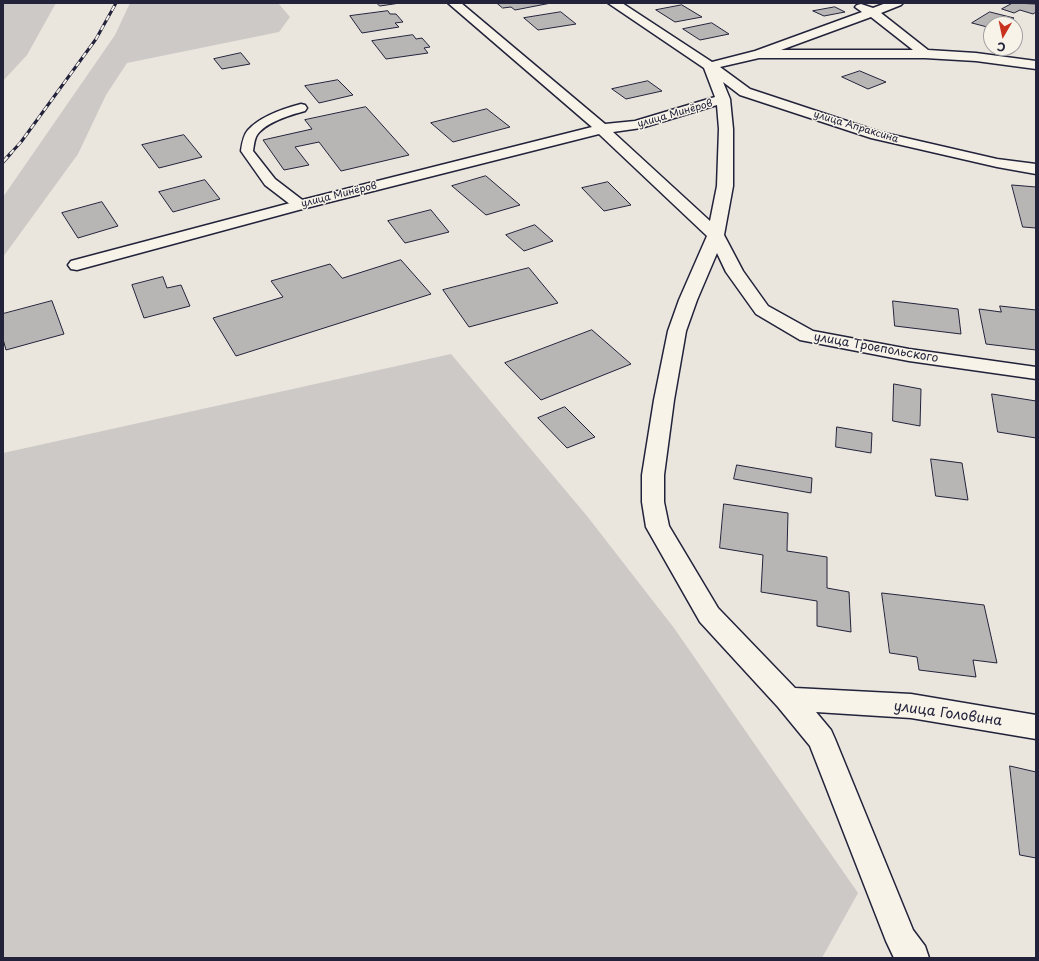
<!DOCTYPE html>
<html>
<head>
<meta charset="utf-8">
<style>
  body { margin:0 }
  #map { position:relative; width:1039px; height:961px; overflow:hidden; background:#eae6de; font-family:"Playpen Sans",sans-serif }
  canvas { display:block }
  .frame { position:absolute; inset:0; border:4px solid #22223b; pointer-events:none }
  .north { position:absolute; left:983px; top:16px; width:40px; height:40px; box-sizing:border-box; background:#f7f3e8; border:1px solid #a29fa3; border-radius:50%; rotate:189deg; font-size:11px; font-weight:700; line-height:16px; text-align:center; color:#22223b }
  .north::after { content:''; display:block; margin:auto; width:14px; height:18px; background:#c8321e; clip-path:polygon(50% 0,100% 100%,50% 72%,0 100%) }
</style>
</head>
<body>
<div id="map">
<canvas width="1039" height="961"></canvas>
<div class="frame"></div>
<div class="north">С</div>
</div>
<script>
const c = document.querySelector('canvas').getContext('2d');
c.lineJoin = 'round';
function fillPath(path, color) { c.fillStyle = color; c.fill(path, 'evenodd'); }
function strokePath(path, color, width, dash) { c.strokeStyle = color; c.lineWidth = width; c.lineCap = dash ? 'butt' : 'round'; c.setLineDash(dash || []); c.stroke(path); }
function label(font, color, halo, rows, align = 'center') {
  c.font = font + ' "Playpen Sans",sans-serif'; c.lineWidth = 3; c.setLineDash([]); c.textBaseline = 'middle'; c.strokeStyle = halo; c.fillStyle = color; for (const [text, x, y, turn = 0] of rows) {
    c.save(); c.translate(x, y); c.rotate((+turn || 0) * Math.PI / 180); c.textAlign = isNaN(turn) ? turn : align; if (halo) c.strokeText(text, 0, 0); c.fillText(text, 0, 0); c.restore();
  }
}
const green = new Path2D(`
  M3,3H56L27,55L3,81Z
  M130,3H278L290,17L279,32L127,63L106,95L78,154L3,257V197L115,35Z
  M451,354L587,516L674,628L858,893L822,958H3V453Z`);
const building = new Path2D(`
  M377,3H400L380,6Z
  M497,3H551L515,10L511,7L503,8Z
  M1013,3L1036,4V12L1033,14L1020,10L1014,13L1002,9Z
  M682,5L702,17L675,22L656,10Z
  M835,7L845,12L824,16L813,11Z
  M388,11L390,14H396L403,22L395,23L399,27L362,33L350,16Z
  M561,12L576,24L538,30L524,18Z
  M990,12L1014,18L1005,24H991V28L972,23Z
  M712,23L729,34L700,40L683,29Z
  M413,35L416,39L422,38L430,47L424,48L428,53L386,59L372,41Z
  M241,53L250,64L222,69L214,59Z
  M860,71L886,82L868,89L842,77Z
  M338,80L353,95L319,103L305,86Z
  M648,81L662,91L626,99L612,89Z
  M366,107L409,155L341,171L319,142L295,147L309,165L284,170L263,140L312,129L305,120Z
  M487,109L510,127L453,142L431,123Z
  M184,135L202,157L159,168L142,145Z
  M486,176L520,205L486,215L452,186Z
  M205,180L220,199L173,212L159,192Z
  M608,182L631,205L604,211L582,188Z
  M1012,185L1036,187V228L1023,227Z
  M102,202L118,226L78,238L62,213Z
  M431,210L449,232L405,243L388,221Z
  M535,225L553,241L524,251L506,235Z
  M401,260L431,294L236,356L213,318L283,297L271,281L330,264L342,278Z
  M529,268L558,303L469,327L443,290Z
  M163,277L167,288L181,285L190,306L144,318L132,285Z
  M52,301L64,334L6,350L3,339V314Z
  M893,301L958,309L961,334L895,326Z
  M1000,306L1036,310V350L986,344L979,309L1001,312Z
  M592,330L631,364L541,400L505,363Z
  M894,384L921,389L920,426L893,421Z
  M992,394L1036,401V438L998,432Z
  M565,407L595,437L567,448L538,418Z
  M837,427L872,433L871,453L836,447Z
  M931,459L962,463L968,500L936,496Z
  M737,465L812,478L811,493L734,479Z
  M724,504L788,513L787,551L827,557V588L849,592L851,632L817,626V601L761,592L763,555L720,548Z
  M882,593L984,605L997,663L973,660L976,677L919,670L917,657L890,653Z
  M1010,766L1036,772V858L1020,855Z`);
const lane = new Path2D(`
  M301,104L305,105L307,108L305,111C290,115 266,122 257,135C254,140 254,146 253,151L275,179L305,202L307,205L305,208L300,209L295,208L265,185L241,151C242,144 243,136 248,130C261,116 282,109 301,104Z`);
const street = new Path2D(`
  M448,3H461L605,124L635,121L715,97L704,68L608,3H622L712,62L755,51L862,12L855,7L857,5L861,4L873,8L886,3H903L901,5L881,13L928,50L976,53L1036,61V69L976,61L925,58H759L720,67L750,89L880,132L997,159L1036,164V174L997,167L871,138L740,95L723,82L730,99L733,129V186L724,235L743,271L768,306L813,331L909,349L1036,367V379L909,361L800,340L756,314L726,272L717,253L697,300L686,331L674,400L664,475V502L669,526L718,608L795,688L911,694L1036,715V739L911,718L816,712L831,730L835,739L913,930L925,946L929,958H894L886,941L810,746L778,707L700,622L646,527L642,502V475L654,400L668,331L679,300L707,236L599,134L306,208L77,270L71,269L68,265L71,261L294,202L592,127ZM871,17L913,50H781ZM717,105L719,129L717,186L710,221L613,132L641,128Z`);
const railFar1 = new Path2D(`
  M10,154L21,142L96,39L116,3`);
const rail = new Path2D(`
  M3,162L11,153`);
const farStreetnames = [
  ["улица Минёров",675,114,-16],
  ["улица Апраксина",856,127,17],
  ["улица Минёров",339,195,-14]
];
const streetNames = [
  ["улица Троепольского",876,348,10]
];
const nearStreetnames = [
  ["улица Головина",948,714,8]
];
fillPath(green, '#cdc9c6');
fillPath(building, '#b8b6b5');
strokePath(building, '#22223b', 1);
strokePath(lane, '#22223b', 3);
strokePath(street, '#22223b', 3);
fillPath(lane, '#f7f3e8');
fillPath(street, '#f7f3e8');
strokePath(railFar1, '#22223b', 3);
strokePath(rail, '#22223b', 3.5);
strokePath(railFar1, '#f7f3e8', 2, [5.5]);
strokePath(rail, '#f7f3e8', 2.5, [7]);
label('10px', '#22223b', '#f7f3e8', farStreetnames);
label('12px', '#22223b', '#f7f3e8', streetNames);
label('14px', '#22223b', '#f7f3e8', nearStreetnames);
</script>
</body>
</html>
